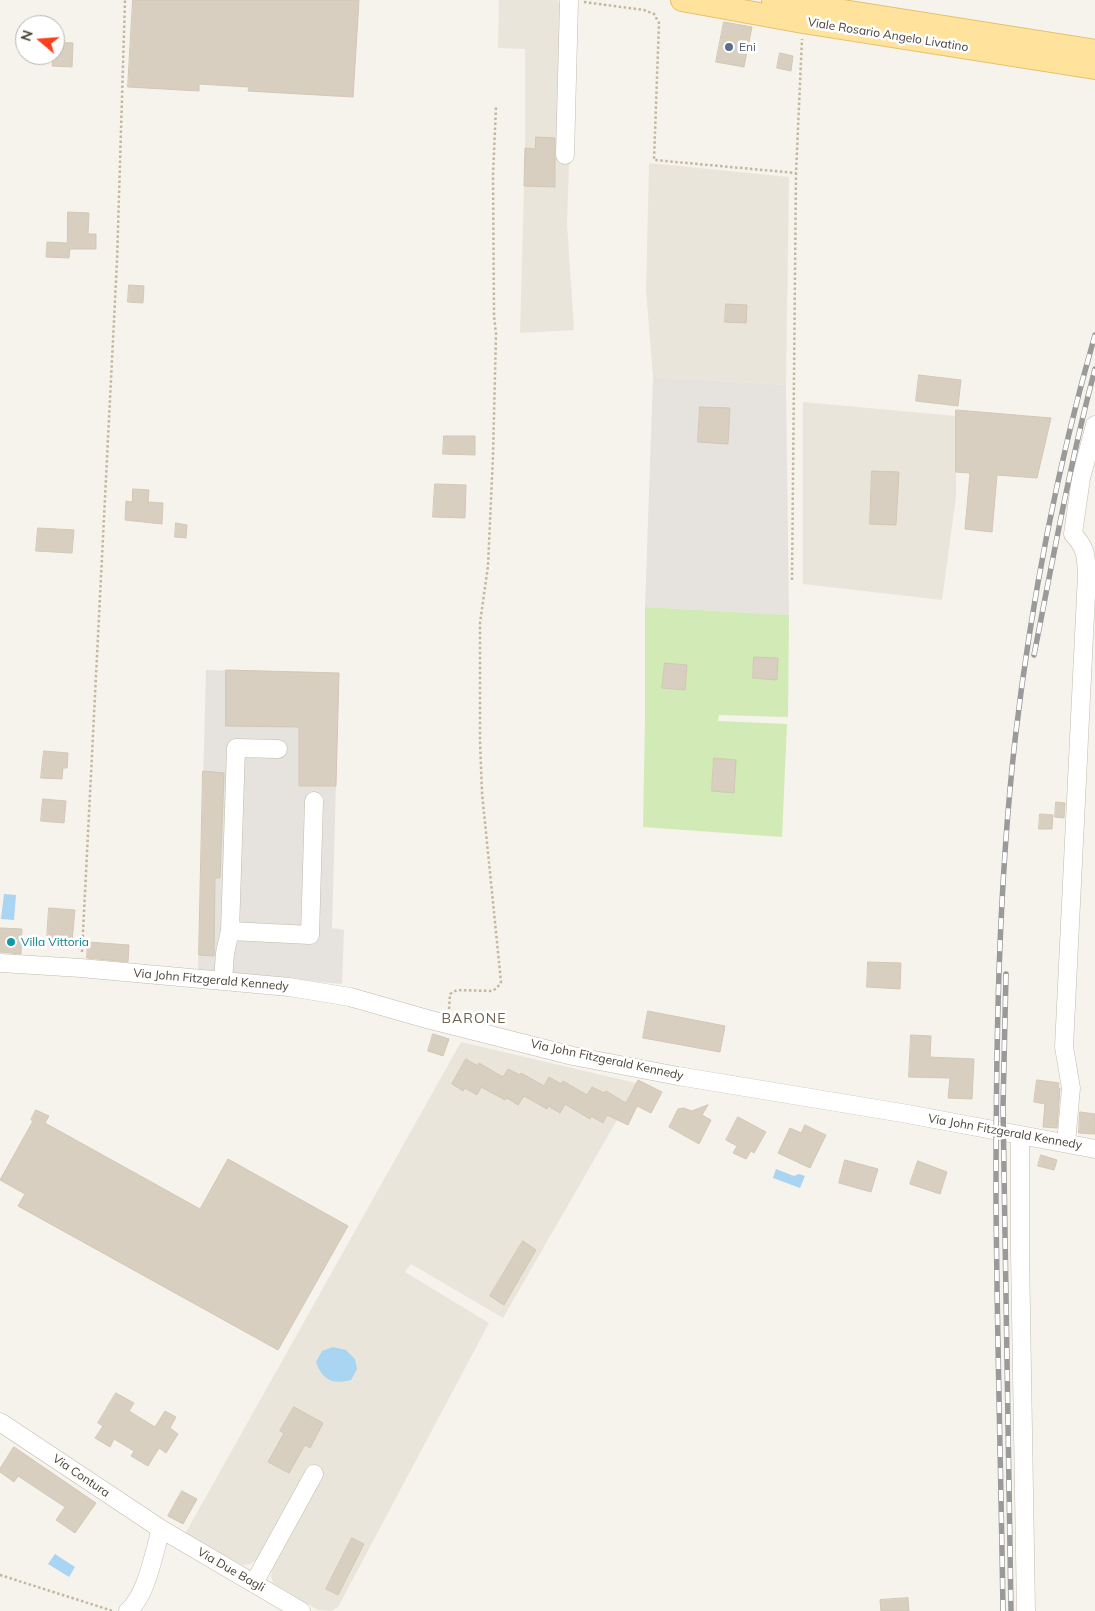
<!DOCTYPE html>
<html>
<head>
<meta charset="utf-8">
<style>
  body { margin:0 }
  #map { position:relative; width:1095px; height:1611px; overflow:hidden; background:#f6f3ec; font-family:Mulish,sans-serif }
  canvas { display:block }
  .north { position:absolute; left:15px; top:15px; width:50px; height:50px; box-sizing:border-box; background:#fff; border:1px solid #b7b4b0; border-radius:50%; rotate:288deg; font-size:14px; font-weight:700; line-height:20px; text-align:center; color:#4b4439 }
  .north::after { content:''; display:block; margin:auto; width:18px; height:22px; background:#fc3f1d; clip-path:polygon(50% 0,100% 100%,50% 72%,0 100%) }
</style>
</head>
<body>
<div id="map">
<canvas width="1095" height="1611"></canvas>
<div class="north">N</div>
</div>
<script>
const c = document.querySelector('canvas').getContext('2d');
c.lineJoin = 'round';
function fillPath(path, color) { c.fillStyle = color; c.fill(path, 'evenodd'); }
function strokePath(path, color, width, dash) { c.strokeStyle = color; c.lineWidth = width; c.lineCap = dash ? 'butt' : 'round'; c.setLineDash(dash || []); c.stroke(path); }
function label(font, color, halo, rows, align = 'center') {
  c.font = font + ' Mulish,sans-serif'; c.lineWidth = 5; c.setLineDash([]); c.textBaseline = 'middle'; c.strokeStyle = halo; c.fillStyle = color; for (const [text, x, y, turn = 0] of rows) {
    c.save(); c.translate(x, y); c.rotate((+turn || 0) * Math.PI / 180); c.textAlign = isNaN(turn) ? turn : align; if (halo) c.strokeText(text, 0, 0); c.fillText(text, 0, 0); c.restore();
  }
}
const residential = new Path2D(`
  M499,0H557L565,12H574L567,223L574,330L520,333L525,148V49L498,48Z
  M649,163L789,177L786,385L653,377L646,290Z
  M803,402L956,416V497L942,600L803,584Z
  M461,1042L636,1083L617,1120L503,1318L411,1264L405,1272L489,1323L338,1607L331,1611L318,1610L273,1583L271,1576L272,1569L256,1560L250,1564L243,1565L185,1534Z`);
const industrial = new Path2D(`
  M653,377L786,385L789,615L645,607Z
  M206,670L339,673L332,928L344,930L342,984L198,970Z`);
const green = new Path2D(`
  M645,607L789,615L788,717L719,715L718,721L787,724L782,837L643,827L645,719Z`);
const water = new Path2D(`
  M4,894L16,895L14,920L1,919Z
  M776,1169L794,1176L799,1174L805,1176L800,1188L773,1178Z
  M333,1347L346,1350L355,1359L357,1369L351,1380C333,1385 322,1380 316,1362L322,1351Z
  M55,1554L75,1567L69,1577L48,1564Z`);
const building = new Path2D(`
  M133,0H359L353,97L248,91L249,87L199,84V91L128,87Z
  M724,22L752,27L744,67L716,62Z
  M55,42L73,43L72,67L52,66L53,55H55Z
  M780,53L793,56L791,71L777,68Z
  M536,137L555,138V187L524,186L525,148L535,149Z
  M68,212L89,213L88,234H96V249H70L69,258L46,257L47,242L67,243Z
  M129,285L144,286L143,303L128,302Z
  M726,304L747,305L746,323L725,322Z
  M919,375L961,380L958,406L916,401Z
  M700,407L730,408L728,444L698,442Z
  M956,410L1051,418L1037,478L997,475L992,532L965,529L970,473L956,472Z
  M444,436H475V455L443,454Z
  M872,471L899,472L896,525L870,524Z
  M435,484L466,485L465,518L433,517Z
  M133,489L149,490L148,502L163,503L162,524L125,520L126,501L132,502Z
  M176,523L187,525L186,538L175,537Z
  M38,528L74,530L72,553L36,551Z
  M754,657L778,658L777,680L753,678Z
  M665,663L687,665L685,690L662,688Z
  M226,670L339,673L336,786H299V727L226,726Z
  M44,751L68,753L67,768H63L62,779L41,778Z
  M714,758L736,760L734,793L712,791Z
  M203,771L224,773L220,878H215L214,956L199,955Z
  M43,799L66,801L64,823L41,821Z
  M1056,802L1065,803L1064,818L1055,817Z
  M1040,814L1053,815L1052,829H1039Z
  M49,908L75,910L72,941L47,939Z
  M0,928L22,929L21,954L0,952Z
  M88,942L129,945L128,962L87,958Z
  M868,962L901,963L900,989L867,987Z
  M648,1011L725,1026L720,1052L643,1038Z
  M433,1034L449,1039L443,1056L428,1051Z
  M911,1035L931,1036L930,1057L974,1059L972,1099L948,1098L950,1078L909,1077Z
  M466,1059L478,1066L479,1063L503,1077L508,1069L520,1075L521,1073L544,1086L549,1077L561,1084L563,1081L587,1095L592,1087L604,1093L606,1091L626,1103L638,1080L662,1092L651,1113L637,1106L628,1125L607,1115L603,1123L591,1116L590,1119L565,1104L560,1113L548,1106L547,1109L524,1096L518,1105L507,1098L505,1100L481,1087L477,1095L465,1088L463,1091L452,1084Z
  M1037,1080L1059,1083L1058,1088H1060L1057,1128L1043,1127L1045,1104L1034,1102Z
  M708,1105L702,1115L711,1120L699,1144L669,1127L678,1109L684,1108L691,1111Z
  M36,1110L49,1116L45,1123L200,1209L228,1159L348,1226L278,1350L18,1206L25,1194L0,1180L33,1121L31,1120Z
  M1080,1112L1095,1114V1134L1079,1133Z
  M738,1117L766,1132L754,1153L751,1151L746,1159L733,1153L737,1146L726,1140Z
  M805,1125L826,1135L810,1168L778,1153L790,1128L801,1133Z
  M1041,1155L1057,1160L1054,1170L1038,1166Z
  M845,1160L878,1169L871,1192L839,1183Z
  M918,1161L947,1172L940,1194L910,1184Z
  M523,1241L536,1250L504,1305L490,1296Z
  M116,1393L134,1403L129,1411L155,1427L165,1411L176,1417L170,1428L178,1434L166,1453L159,1448L148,1466L131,1456L134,1451L114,1439L110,1447L95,1438L103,1426L98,1423Z
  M294,1407L323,1423L310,1448L305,1445L289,1473L268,1462L284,1433L280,1431Z
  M14,1447L96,1503L75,1533L56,1520L65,1507L18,1476L14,1482L0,1472V1469Z
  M182,1491L197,1499L183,1524L168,1516Z
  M352,1538L364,1544L338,1595L326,1589Z
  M908,1598L909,1611H881L880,1600Z`);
const path = new Path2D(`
  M584,2L644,10L654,14L659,23L654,160L796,173
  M792,580L796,173L802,39
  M82,952L117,261L125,0
  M449,1009L450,994L457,990L492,991L497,988L501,982L482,793L480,741V623L488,566L493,456L496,334L494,316L493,175L496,107
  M0,1575L113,1611`);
const minor = new Path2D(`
  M565,155L569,1
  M230,931L310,935L314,801
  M0,963L81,968L289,987L350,997L427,1019L573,1056L678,1076L902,1113L1095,1149
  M223,981L225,953L230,931L236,748L278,749
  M1020,1135V1253L1026,1611
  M1066,1143L1071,1088L1064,1047L1087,574C1086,555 1086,548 1073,534L1081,478L1095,425
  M0,1422L161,1529L301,1611
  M254,1583L314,1474
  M128,1611C147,1595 154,1552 161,1529`);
const major = new Path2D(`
  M682,0L803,22L1095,68
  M773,0L1095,51`);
const rail = new Path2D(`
  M1034,655C1053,559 1070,463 1095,369
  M1006,974L1003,1107L1011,1611
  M1003,1611C1001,1473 997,1336 996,1198C996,1045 998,892 1015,740C1031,603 1057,467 1095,335`);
const markers = [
  [729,47,5,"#5c6f8a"],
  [11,942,5,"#0f9aa8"]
];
const streetNames = [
  ["Viale Rosario Angelo Livatino",888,35,9],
  ["Via John Fitzgerald Kennedy",211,980,5],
  ["Via John Fitzgerald Kennedy",607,1060,12],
  ["Via John Fitzgerald Kennedy",1005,1132,10],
  ["Via Contura",81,1476,34],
  ["Via Due Bagli",231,1570,30]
];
const serviceNames = [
  ["Eni",739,47]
];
const cultureNames = [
  ["Villa Vittoria",21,942]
];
const neighbourhoodNames = [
  ["BARONE",474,1019]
];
fillPath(residential, '#eae5da');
fillPath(industrial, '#e6e2dd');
fillPath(green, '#d2eab5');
fillPath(water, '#a9d4f2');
fillPath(building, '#d8cfc1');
strokePath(building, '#d3c7b4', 1);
strokePath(minor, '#c2bbae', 19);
strokePath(major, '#e6c16a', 24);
strokePath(path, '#c4b79f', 2.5, [2.5, 2.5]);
strokePath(minor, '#fff', 18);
strokePath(major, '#ffe39c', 22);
strokePath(rail, '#9a9a9a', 5.5);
strokePath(rail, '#fff', 4, [11]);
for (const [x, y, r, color] of markers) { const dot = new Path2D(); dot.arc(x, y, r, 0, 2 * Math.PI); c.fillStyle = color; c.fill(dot); strokePath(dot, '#fff', 2); }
label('12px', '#4b4439', '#fff', streetNames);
label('12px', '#4e5e75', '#fff', serviceNames, 'left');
label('12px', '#0d838f', '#fff', cultureNames, 'left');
c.letterSpacing = '1px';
label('14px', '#6e6250', '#fff', neighbourhoodNames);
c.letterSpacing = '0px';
</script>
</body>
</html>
